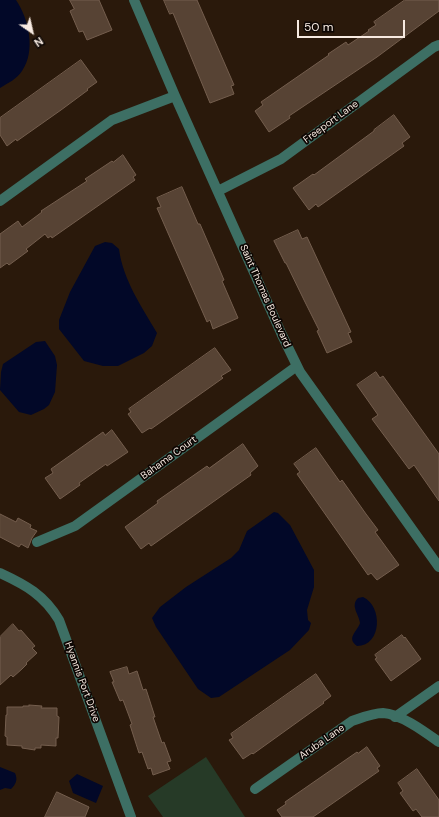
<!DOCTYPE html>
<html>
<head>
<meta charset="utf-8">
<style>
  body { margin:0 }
  #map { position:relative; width:439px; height:817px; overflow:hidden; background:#2a190b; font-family:"DM Sans",sans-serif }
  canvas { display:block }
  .north { position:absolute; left:12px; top:12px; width:40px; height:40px; -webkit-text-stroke:3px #0d0603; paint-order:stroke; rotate:146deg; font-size:11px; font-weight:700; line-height:16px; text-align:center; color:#f7eae1 }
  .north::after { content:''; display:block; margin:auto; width:14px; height:18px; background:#f7eae1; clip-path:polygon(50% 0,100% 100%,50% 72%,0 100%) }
  .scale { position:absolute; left:297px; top:20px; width:108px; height:18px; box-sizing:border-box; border:2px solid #f7eae1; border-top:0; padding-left:5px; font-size:12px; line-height:14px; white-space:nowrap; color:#f7eae1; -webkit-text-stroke:3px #0d0603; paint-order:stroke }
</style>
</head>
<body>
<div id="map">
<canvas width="439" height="817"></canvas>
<div class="north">N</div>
<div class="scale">50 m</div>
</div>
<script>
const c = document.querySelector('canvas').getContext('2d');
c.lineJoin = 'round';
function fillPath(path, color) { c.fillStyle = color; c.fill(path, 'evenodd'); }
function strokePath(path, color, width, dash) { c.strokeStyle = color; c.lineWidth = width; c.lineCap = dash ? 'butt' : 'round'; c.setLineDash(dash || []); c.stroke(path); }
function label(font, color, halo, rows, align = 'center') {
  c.font = font + ' "DM Sans",sans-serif'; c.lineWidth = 3.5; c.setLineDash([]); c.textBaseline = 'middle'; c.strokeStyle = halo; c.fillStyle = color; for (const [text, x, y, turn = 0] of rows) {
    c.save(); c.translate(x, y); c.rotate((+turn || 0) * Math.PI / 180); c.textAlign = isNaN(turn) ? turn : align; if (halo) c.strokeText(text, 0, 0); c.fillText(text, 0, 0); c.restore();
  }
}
const green = new Path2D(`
  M206,757L245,817H163L148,796Z`);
const water = new Path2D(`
  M0,0H16C29,19 36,51 22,71C17,79 8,83 0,88Z
  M105,242L112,243L119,249C123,280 142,307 157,333L152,346L144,353L118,366H103L84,361L59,329V320L70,292L95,246Z
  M45,341L55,356L57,365L55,392L49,405L44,409L31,415L19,412L0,390L1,372L3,364L36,342Z
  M274,512L278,513L290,525L314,570V587L307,610L308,620L311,623L309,630L290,650L219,697L211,698L198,689L156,627L152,618L160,607L186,587L231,558L239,550L247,531Z
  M363,597C383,606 382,646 357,646C346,638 357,632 360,623C359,614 350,606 358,598Z
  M0,767L15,773C18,780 16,784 11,789L5,788L0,790Z
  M77,774L103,786L96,803L73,793L69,781Z`);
const building = new Path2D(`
  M70,0H99L112,30L87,40L83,31L79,32L70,11L74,9Z
  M164,0H197L234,85L231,86L234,94L210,103L173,13L170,14Z
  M405,0H439V11L377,57L289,116L290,118L269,132L255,111L263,105L261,102L329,55L328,54L346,42L348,45L369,31L368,30L376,25L374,22Z
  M81,60L97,82L87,89L88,90L61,110L17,141L16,139L7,146L0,135V118Z
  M394,115L410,137L402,143L404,146L318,207L316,204L309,210L293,188L313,174L314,175L374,131V130Z
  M123,155L136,175L133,177L135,180L52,238L51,236L48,238L45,234L26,249L28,251L9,265L7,263L0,268V234L18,221L22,227L42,212L41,211L87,181L85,179L112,161L113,162Z
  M182,187L198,224H200L216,261L224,280L222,281L238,318L213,329L210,320L207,322L157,208L161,207L157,198Z
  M298,230L302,239L307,237L351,332L348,333L352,342L327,353L317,331L319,330L304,300L286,263H285L274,241Z
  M215,348L231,370L221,376L223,378L151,429L150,428L142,433L128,414L131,412L129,409Z
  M376,372L380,378L383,376L439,454V501L414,465L409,469L372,419L378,415L357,385Z
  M112,430L128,452L107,466L106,464L79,483L80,485L60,499L45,478L53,473L51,469L103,432L105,435Z
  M243,444L258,466L250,473L251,475L151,546L149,543L141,549L125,527L158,503L157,501L207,466L209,468Z
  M316,448L340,482L342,480L366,514L378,530L375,532L399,565L377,580L371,573L368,575L297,474L300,472L294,464Z
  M0,514L16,522L18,518L31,525L30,528L37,531L32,538L28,548L21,544L19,547L0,537Z
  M13,624L19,631L21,630L35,646L32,648L37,653L26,663L27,664L22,669L13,677L11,675L0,685V637Z
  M402,635L404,638L405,637L421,659L391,681L375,659L377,658L375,655Z
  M127,667L129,674L137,671L143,690L146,689L155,717H153L162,743L164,742L171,761L167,762L170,769L153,775L151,768L148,769L142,752L139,753L130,725L132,724L123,700L120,701L112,682H114L110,672Z
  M316,674L331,696L323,702L324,703L253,754L252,753L243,759L229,740L233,738L231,734Z
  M29,705L42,706L41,708H57V716L59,717L58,738H56V746L41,745V748H35V750L22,748V746L7,745V737L5,736L6,715H7V707H23V706H29Z
  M367,747L380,766L377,768L379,771L313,817H282L277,810L286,804L285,802L357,752L358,753Z
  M417,769L439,800V817H422L416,809L413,811L400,793L403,791L398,783Z
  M57,792L89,807L85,817H45Z`);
const minor = new Path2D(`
  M134,0L175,96L282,335L300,372L439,567
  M218,191L281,159L434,47L439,45
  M0,201L112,120L175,96
  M37,542L75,526L297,366
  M0,573C26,585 44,595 59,620L131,817
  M395,717L439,686
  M255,789L352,721C361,718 373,713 383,713C401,714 425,732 439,742`);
const streetNames = [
  ["Freeport Lane",331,122,-36],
  ["Saint Thomas Boulevard",265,296,66],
  ["Bahama Court",169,458,-36],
  ["Hyannis Port Drive",82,682,70],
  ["Aruba Lane",322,742,-35]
];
fillPath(green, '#263a27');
fillPath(water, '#020828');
fillPath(building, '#574334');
strokePath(building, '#745e4e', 1);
strokePath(minor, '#3d6f64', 10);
label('10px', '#f7eae1', '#0d0603', streetNames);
</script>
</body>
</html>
